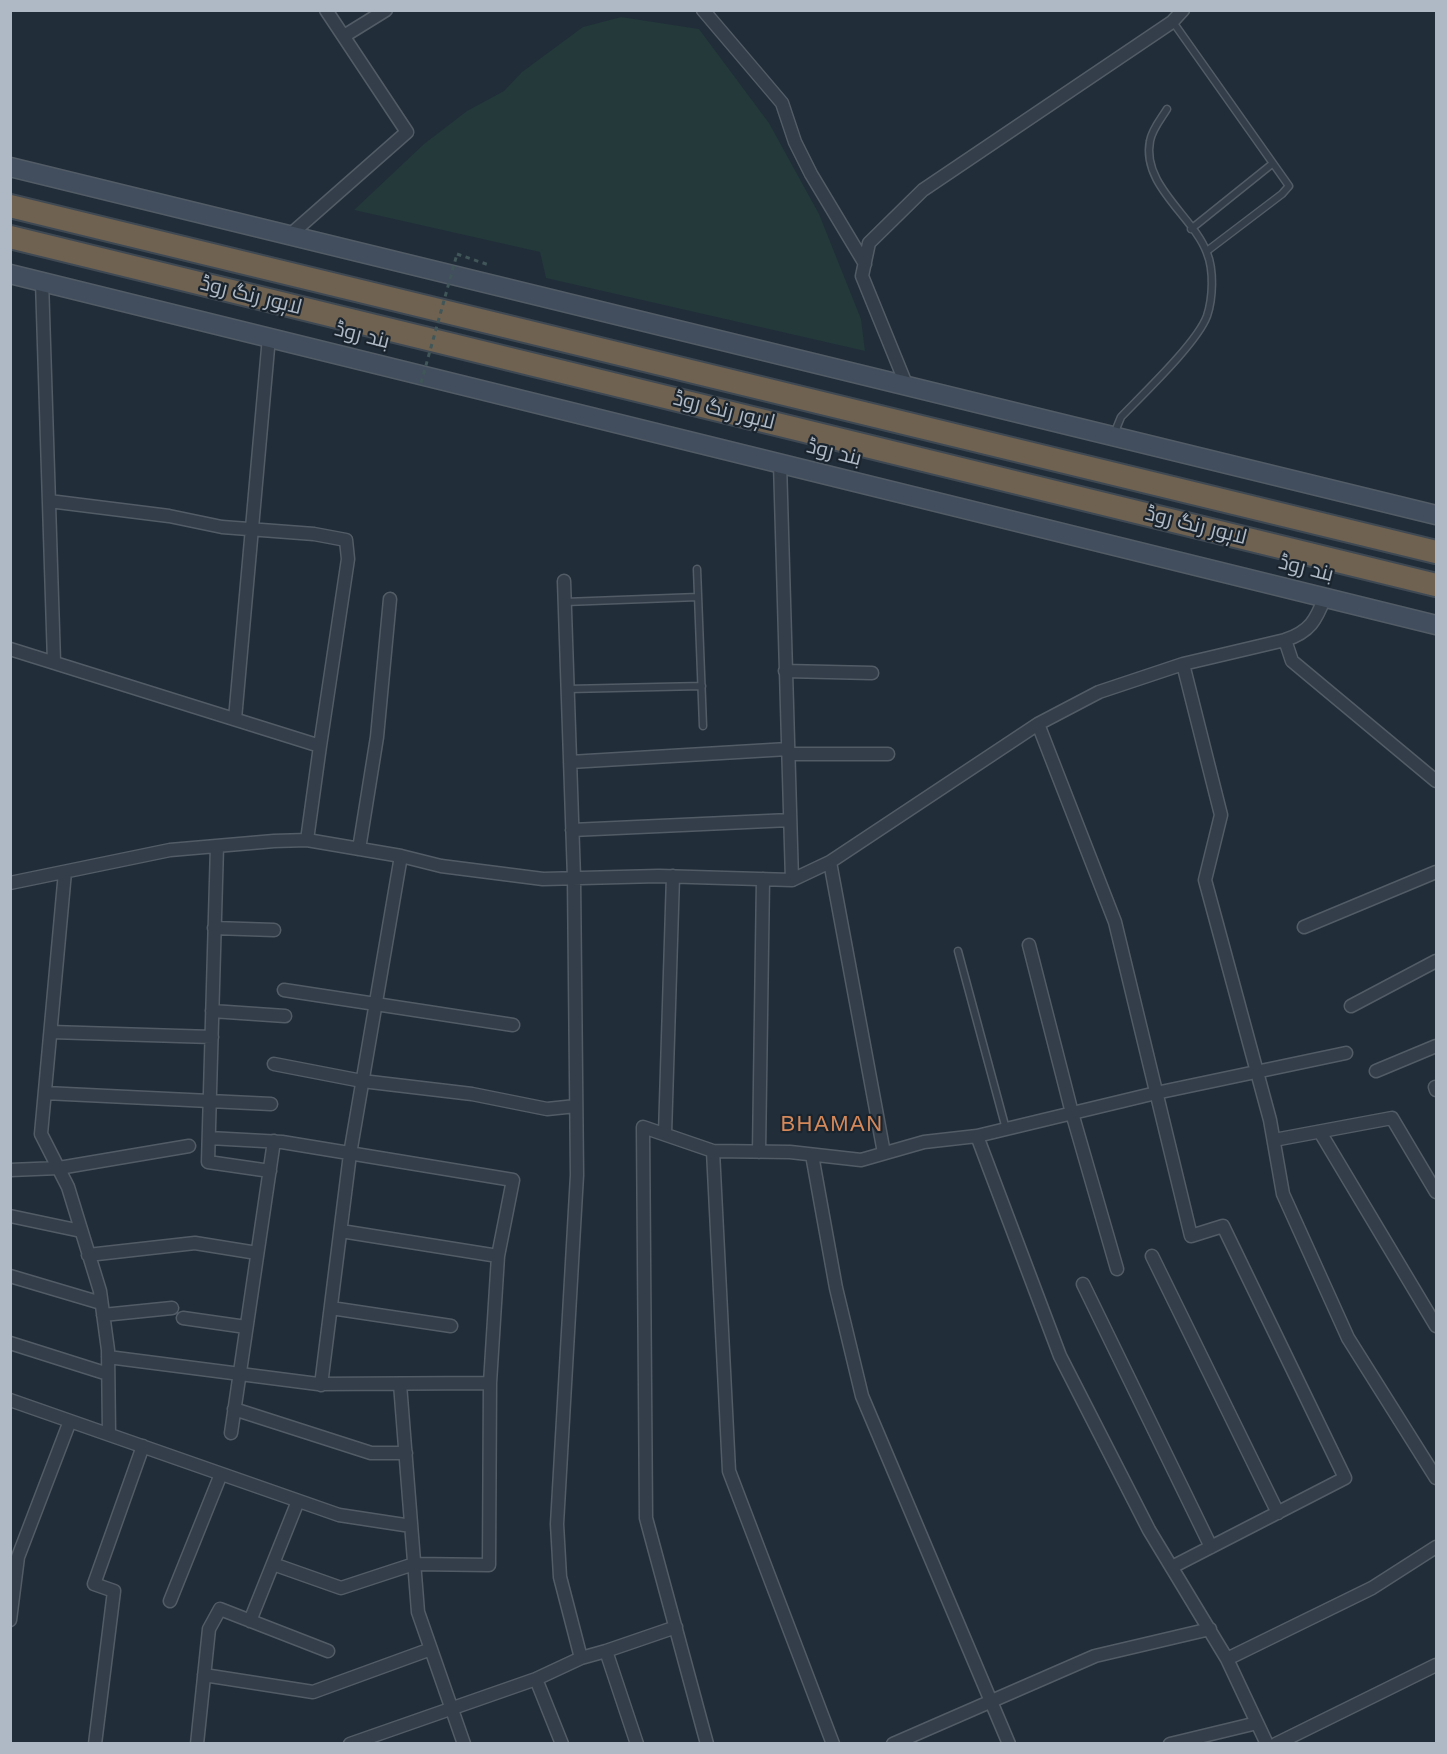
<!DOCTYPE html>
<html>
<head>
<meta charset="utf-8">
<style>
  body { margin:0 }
  #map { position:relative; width:1447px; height:1754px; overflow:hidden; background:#212d39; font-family:Helvetica,sans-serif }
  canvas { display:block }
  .frame { position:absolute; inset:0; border:12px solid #afb9c6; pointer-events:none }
</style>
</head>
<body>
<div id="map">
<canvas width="1447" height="1754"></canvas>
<div class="frame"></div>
</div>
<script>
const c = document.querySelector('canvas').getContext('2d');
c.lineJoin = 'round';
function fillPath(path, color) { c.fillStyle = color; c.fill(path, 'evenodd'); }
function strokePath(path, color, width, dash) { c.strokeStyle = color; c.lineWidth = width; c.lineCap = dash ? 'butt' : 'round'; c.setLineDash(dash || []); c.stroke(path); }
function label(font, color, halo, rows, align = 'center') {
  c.font = font + ' Helvetica,Cairo,sans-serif'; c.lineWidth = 4.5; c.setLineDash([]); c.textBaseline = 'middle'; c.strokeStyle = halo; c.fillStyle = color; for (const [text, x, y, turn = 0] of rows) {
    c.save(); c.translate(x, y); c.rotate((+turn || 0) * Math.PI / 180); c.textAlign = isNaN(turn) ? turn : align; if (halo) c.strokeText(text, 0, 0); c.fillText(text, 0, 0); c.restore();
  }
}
const green = new Path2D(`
  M621,17L699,29L769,123L819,214L861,319L865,351L546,278L540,252L354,210L424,144L467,111L504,91L522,72L583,27Z`);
const path = new Path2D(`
  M457,254L489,265`);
const lane = new Path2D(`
  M1173,22L1289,186L1282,194L1207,251
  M1191,229L1272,164
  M1114,434L1121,417C1143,394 1197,343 1207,316C1213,298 1214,270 1207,253C1194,217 1141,185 1150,141C1152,129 1161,119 1167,109
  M697,569L703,726
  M565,602L698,597
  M568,689L702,686
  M958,951L1006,1129`);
const street = new Path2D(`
  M703,10L782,103L795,142L811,174L865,264
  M344,36L386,10
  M290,235L407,132L326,10
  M42,281L54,662
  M906,384L862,276L869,243L923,190L1172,22L1183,10
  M780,463L792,880
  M49,501L169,516L222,527L314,534L346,540L348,559L320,746
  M564,581L574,878L577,1175L557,1524L560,1577L581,1658L606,1651L637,1744
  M1285,640C1310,632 1316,620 1325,597
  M10,649L320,746L307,840
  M1183,664L1221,815L1205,880L1270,1120L1283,1194L1348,1338L1436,1478
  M785,671L872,673
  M235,719L269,337
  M1038,724L1115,922L1191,1236L1223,1226L1345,1478L1172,1567
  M788,754H888
  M570,762L788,749
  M572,830L790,820
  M217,846L208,1162L270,1171
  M359,849L377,737L390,599
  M830,862L884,1153
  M65,872L41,1134L68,1187L100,1291L108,1350L109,1434
  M10,883L170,850L274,841L307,840L401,856L441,866L543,879L659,876L792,880L830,862L1038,724L1099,692L1183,664L1285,640L1292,661L1436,781
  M1304,927L1436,872
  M214,928L274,930
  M1029,945L1072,1113L1117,1269
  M284,990L513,1025
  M1351,1006L1436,961
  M212,1011L285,1016
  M51,1032L212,1037
  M274,1064L362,1081L472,1094L547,1109L576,1106
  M1376,1071L1436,1046
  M1435,1087L1436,1090
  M45,1093L271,1104
  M1320,1132L1436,1326
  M665,1134L673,876
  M977,1136L1156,1093L1346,1053
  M209,1138L282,1142L513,1180L498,1256L490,1383L489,1565L414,1564L341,1588L273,1564
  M1274,1140L1392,1118L1436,1192
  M713,1151L729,1471L833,1744
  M759,1152L763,879
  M812,1155L836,1288L862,1396L1009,1744
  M10,1170L59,1168L189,1146
  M10,1216L81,1231
  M341,1231L498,1256
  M88,1255L195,1243L257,1253
  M1152,1256L1278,1513
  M10,1276L101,1303
  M1083,1284L1211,1547
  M331,1308L451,1326
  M103,1315L172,1308
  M183,1318L246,1327
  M10,1343L108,1374
  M108,1357L318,1384L490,1383
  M400,1384L418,1612L464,1744
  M321,1385L350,1154L401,856
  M10,1400L339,1515L411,1526
  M234,1409L371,1453H406
  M231,1433L274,1141
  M170,1601L221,1474
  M10,1620L18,1557L70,1421
  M250,1621L298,1501
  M606,1651L676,1627
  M1227,1659L1372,1588L1436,1547
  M204,1675L313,1692L431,1649
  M536,1679L562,1744
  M95,1744L114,1591L94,1584L143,1446
  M197,1744L209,1629L220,1609L328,1651
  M350,1744L536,1679L581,1658
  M707,1744L646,1518L643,1127L713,1151L790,1152L861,1160L924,1142L977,1136L1060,1356L1149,1530L1227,1659L1267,1744
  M893,1744L1095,1656L1210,1629
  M1170,1744L1257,1723
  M1276,1744L1436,1665`);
const secondary = new Path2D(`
  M10,167L1436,515
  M10,274L1436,625`);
const highway = new Path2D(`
  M10,206L1436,552
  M10,237L1436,585`);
const pathBridge = new Path2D(`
  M421,383L457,254`);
const streetNames = [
  ["لاہور رنگ روڈ",251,296,14],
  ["بند روڈ",362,336,14],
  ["لاہور رنگ روڈ",724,411,14],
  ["بند روڈ",834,453,14],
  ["لاہور رنگ روڈ",1196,526,14],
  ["بند روڈ",1306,569,14]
];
const neighbourhoodNames = [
  ["BHAMAN",832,1125]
];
fillPath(green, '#23393a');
strokePath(lane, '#525c67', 9);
strokePath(street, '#525c67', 15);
strokePath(secondary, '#525c67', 21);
strokePath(highway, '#3f4954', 26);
strokePath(path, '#405658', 3, [4.5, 4.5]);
strokePath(lane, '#343e4a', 6);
strokePath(street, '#343e4a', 12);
strokePath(secondary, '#424e5d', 18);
strokePath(highway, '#706251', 22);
strokePath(pathBridge, '#405658', 3, [4.5, 4.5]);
label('21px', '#afb9c6', '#1a242e', streetNames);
c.letterSpacing = '1.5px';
label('22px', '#d5895b', '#1a242e', neighbourhoodNames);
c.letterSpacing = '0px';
</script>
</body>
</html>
